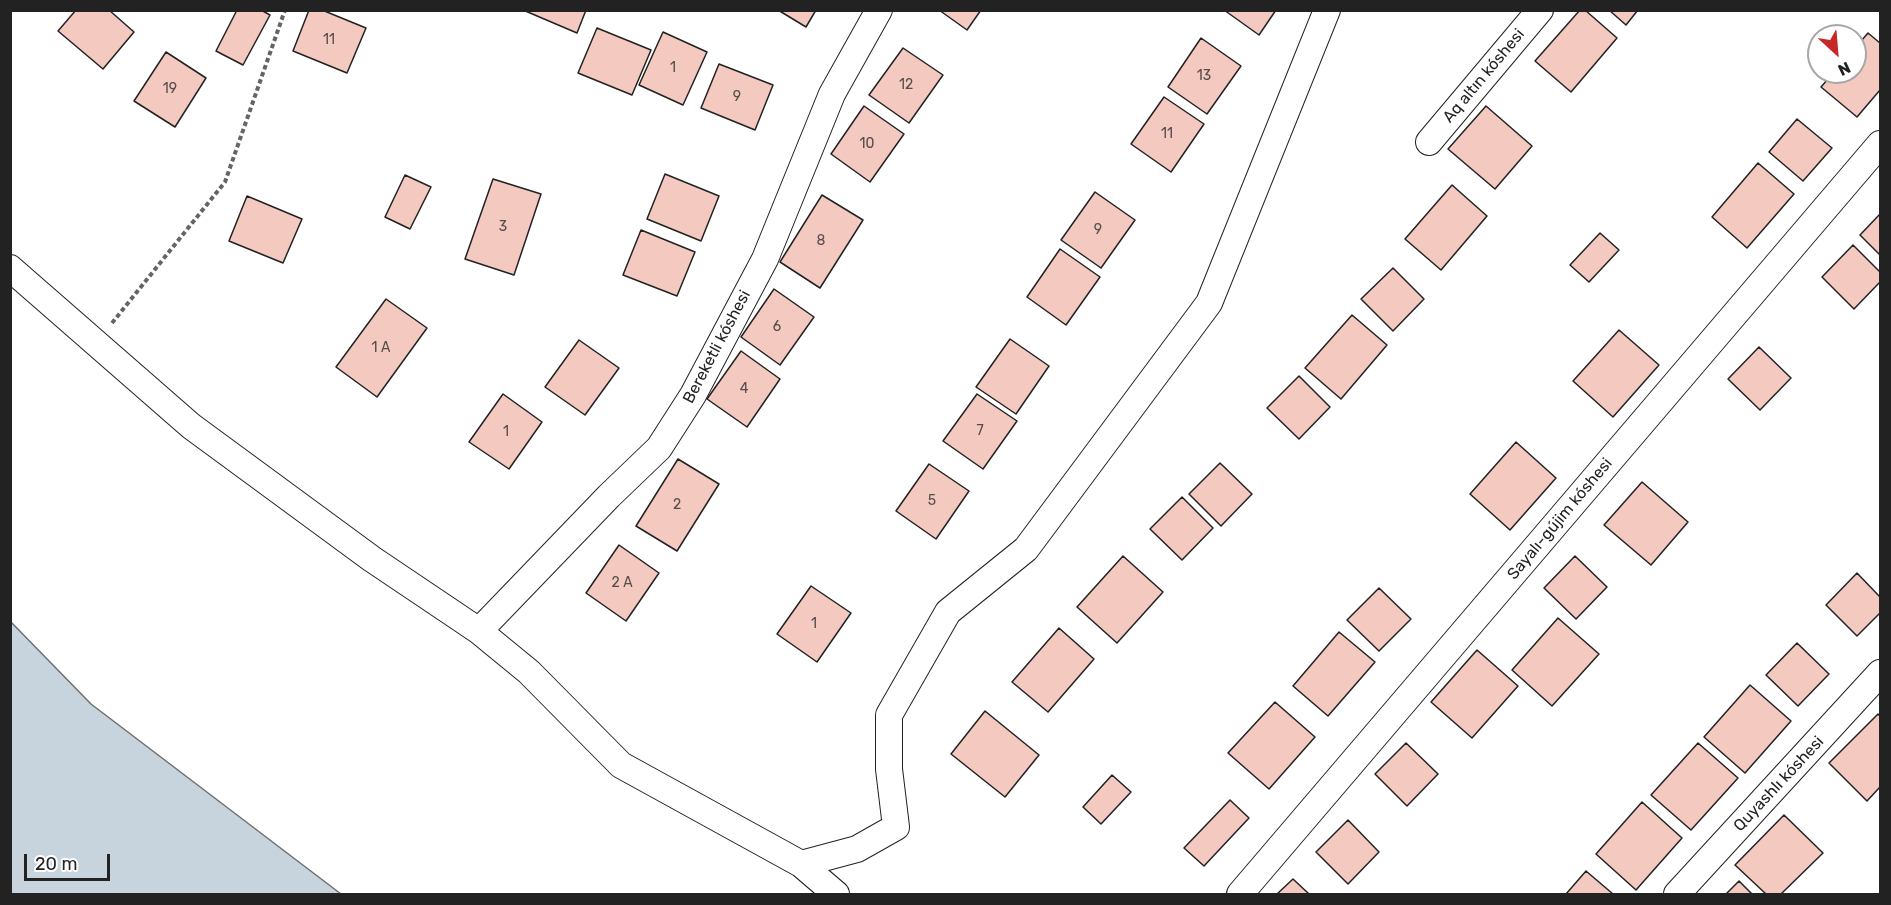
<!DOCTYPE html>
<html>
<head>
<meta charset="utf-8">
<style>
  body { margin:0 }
  #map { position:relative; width:1891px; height:905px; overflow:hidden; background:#fff; font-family:Rubik,sans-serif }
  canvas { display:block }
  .frame { position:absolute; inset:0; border:12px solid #222; pointer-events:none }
  .north { position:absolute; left:1807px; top:24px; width:60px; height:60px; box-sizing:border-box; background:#fff; border:2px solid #a7a7a7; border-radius:50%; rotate:154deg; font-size:16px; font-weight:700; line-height:24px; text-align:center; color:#222 }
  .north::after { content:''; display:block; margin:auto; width:21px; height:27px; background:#c62828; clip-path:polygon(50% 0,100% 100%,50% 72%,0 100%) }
  .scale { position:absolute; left:24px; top:854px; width:86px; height:27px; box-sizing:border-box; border:3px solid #222; border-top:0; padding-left:8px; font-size:18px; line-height:21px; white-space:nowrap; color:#222; -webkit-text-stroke:4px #fff; paint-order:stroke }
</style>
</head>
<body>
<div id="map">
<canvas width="1891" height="905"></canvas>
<div class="frame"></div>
<div class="north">N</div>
<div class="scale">20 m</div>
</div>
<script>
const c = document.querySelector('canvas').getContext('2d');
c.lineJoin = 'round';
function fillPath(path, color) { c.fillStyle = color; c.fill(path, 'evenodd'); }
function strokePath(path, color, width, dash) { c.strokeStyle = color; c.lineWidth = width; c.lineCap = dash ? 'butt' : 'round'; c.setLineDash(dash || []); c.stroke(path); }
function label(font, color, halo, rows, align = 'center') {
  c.font = font + ' Rubik,sans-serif'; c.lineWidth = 4.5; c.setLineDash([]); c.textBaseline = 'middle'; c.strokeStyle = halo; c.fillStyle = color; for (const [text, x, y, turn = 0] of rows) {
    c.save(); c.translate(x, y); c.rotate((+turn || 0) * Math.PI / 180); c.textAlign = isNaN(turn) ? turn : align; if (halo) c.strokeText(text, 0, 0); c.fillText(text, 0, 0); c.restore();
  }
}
const water = new Path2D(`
  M10,621L91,704L341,894H11Z`);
const building = new Path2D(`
  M76,10H109L134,32L103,69L58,31Z
  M237,10H261L270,15L243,65L216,51Z
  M309,10H322L366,28L347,73L293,51Z
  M523,10H586L577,33Z
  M778,10H816L806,27Z
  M939,10H981L967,30Z
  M1224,10H1276L1259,35Z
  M1580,10H1585L1617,38L1571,92L1535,61Z
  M1609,10H1638L1626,25Z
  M597,28L651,50L632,95L578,73Z
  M663,32L707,52L683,105L639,85Z
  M1868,33L1880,43V90L1857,117L1821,87L1834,72H1855V48Z
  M1201,38L1241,66L1207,114L1168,87Z
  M903,48L943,75L909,123L869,95Z
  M166,52L206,78L175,127L134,101Z
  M719,64L773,85L755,130L701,108Z
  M1164,97L1204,124L1171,172L1131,144Z
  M864,106L904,134L870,182L831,154Z
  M1486,106L1532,146L1495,189L1448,149Z
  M1797,119L1832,148L1803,181L1769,152Z
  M1758,163L1794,194L1747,248L1712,217Z
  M665,174L719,196L701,241L647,219Z
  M405,175L431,187L410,229L385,217Z
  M493,179L541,194L514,275L465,259Z
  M1452,185L1487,216L1441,270L1405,239Z
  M1095,192L1135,220L1101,268L1061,240Z
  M822,195L863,220L820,288L780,262Z
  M247,196L302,219L283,263L229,241Z
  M1880,214V255L1860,235Z
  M641,230L695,252L677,296L623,275Z
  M1600,233L1619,250L1589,282L1570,265Z
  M1853,245L1880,272V282L1854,309L1822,277Z
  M1060,249L1100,277L1066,325L1027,297Z
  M1393,268L1424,299L1393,331L1361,299Z
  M774,289L814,317L780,365L741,337Z
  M386,299L427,328L377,397L336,367Z
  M1352,315L1387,345L1341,399L1305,368Z
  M1619,330L1659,365L1613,417L1573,381Z
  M1010,339L1049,366L1016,414L976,387Z
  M579,340L619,368L585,415L545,387Z
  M1759,347L1791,378L1760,410L1728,379Z
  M741,351L780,379L747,427L707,399Z
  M1299,376L1330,407L1299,439L1267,408Z
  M503,394L542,422L509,469L469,442Z
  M977,394L1017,421L983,469L943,441Z
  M1516,442L1556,478L1510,530L1470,494Z
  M678,459L719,484L677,551L636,526Z
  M1220,463L1252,494L1221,526L1189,494Z
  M929,464L969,491L936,539L896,511Z
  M1642,482L1688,522L1651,565L1604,525Z
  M1182,497L1213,528L1182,560L1150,529Z
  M619,545L659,573L626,621L586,593Z
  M1123,556L1163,592L1117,643L1077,607Z
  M1575,556L1607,587L1576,619L1544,588Z
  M1857,573L1880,597V613L1857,636L1826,605Z
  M811,586L851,613L817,662L777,634Z
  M1379,588L1411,619L1379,651L1347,620Z
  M1558,618L1599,654L1552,706L1512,670Z
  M1059,628L1094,659L1048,712L1012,682Z
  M1339,632L1375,662L1328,716L1293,686Z
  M1797,643L1829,674L1798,706L1766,675Z
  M1477,650L1518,686L1472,738L1431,702Z
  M1750,685L1791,721L1745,773L1704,737Z
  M1275,702L1315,737L1269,789L1228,753Z
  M985,711L1039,755L1005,797L951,754Z
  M1878,714L1880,716V787L1867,801L1829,763Z
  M1406,743L1438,774L1407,806L1375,774Z
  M1698,743L1738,778L1691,830L1651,795Z
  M1112,775L1131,792L1101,824L1083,807Z
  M1230,800L1249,818L1204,866L1184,848Z
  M1642,802L1682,838L1636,890L1596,854Z
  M1784,815L1823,853L1781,894H1766L1735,865Z
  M1348,820L1379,852L1348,884L1316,852Z
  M1586,871L1613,894H1566Z
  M1293,879L1309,894H1277Z
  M1739,881L1752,894H1726Z`);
const path = new Path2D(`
  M112,323L225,182L285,10`);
const minor = new Path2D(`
  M1429,142L1540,10
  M10,268L191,426L372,559L479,631L529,672L621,765L801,864L836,894
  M479,631L609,496L659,448L693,395L765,259L832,94L879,10
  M801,864L857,849L896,827L889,769V715L948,612L1026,549L1209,303L1327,10
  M1240,894L1880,144
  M1677,894L1880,673`);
const numberNames = [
  ["11",329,40],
  ["1",673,68],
  ["13",1204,76],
  ["12",906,85],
  ["19",170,89],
  ["9",737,97],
  ["11",1167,134],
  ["10",867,144],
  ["3",503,227],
  ["9",1098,230],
  ["8",821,241],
  ["6",777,327],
  ["1 А",381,348],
  ["4",744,389],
  ["7",980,431],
  ["1",506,432],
  ["5",932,501],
  ["2",677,505],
  ["2 А",622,583],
  ["1",814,624]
];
const streetNames = [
  ["Aq altın kóshesi",1484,76,-50],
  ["Bereketli kóshesi",717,347,-62],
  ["Sayalı-gújim kóshesi",1560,519,-50],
  ["Quyashlı kóshesi",1779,784,-47]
];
fillPath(water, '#c7d3dd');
strokePath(water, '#6f6f6f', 1.5);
fillPath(building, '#f3c9c0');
strokePath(building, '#222', 1.5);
strokePath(minor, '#222', 28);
strokePath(path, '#646464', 4, [4.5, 3]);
strokePath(minor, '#fff', 26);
label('14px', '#564c4a', null, numberNames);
label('16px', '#222', '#fff', streetNames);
</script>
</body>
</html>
